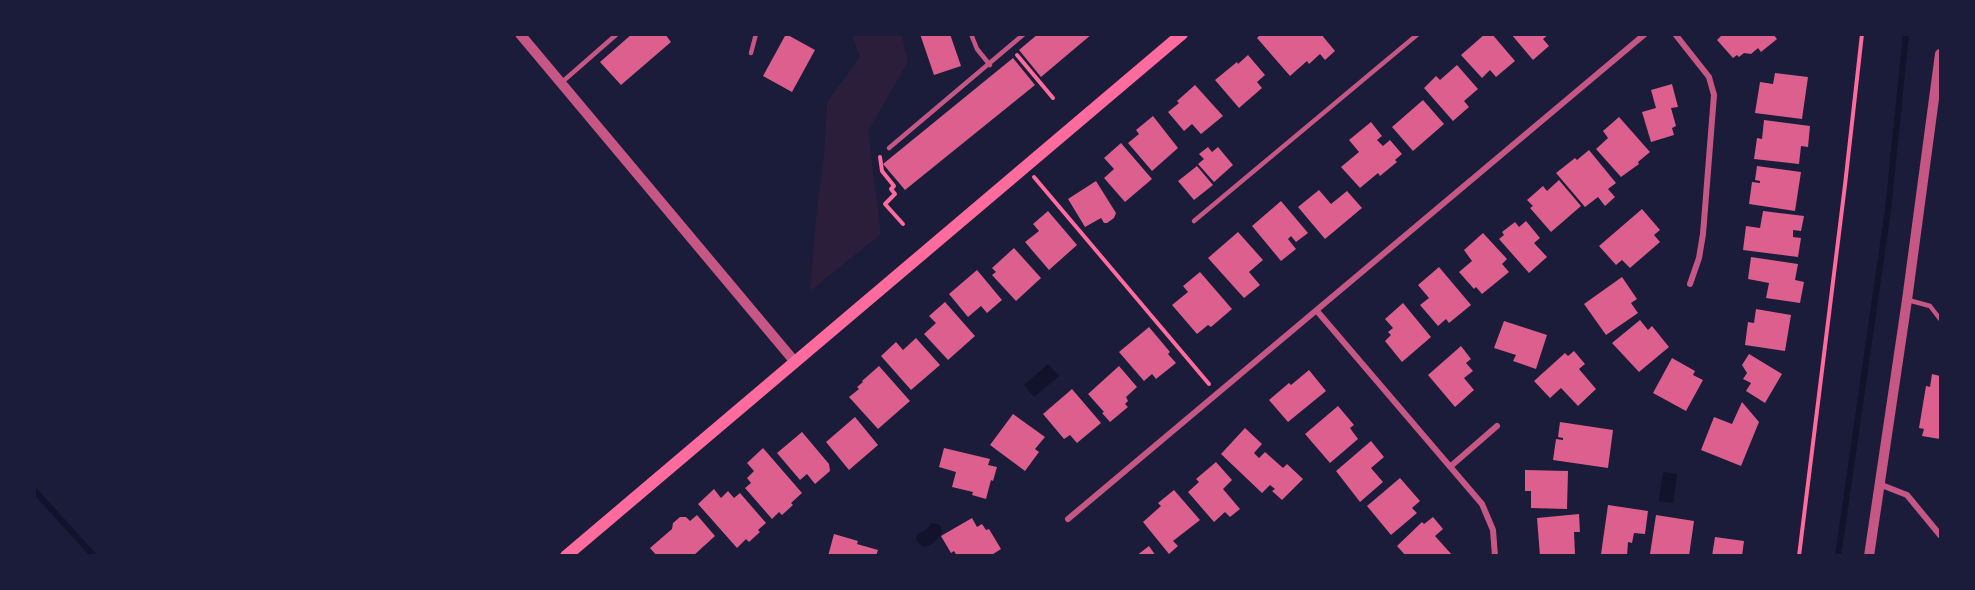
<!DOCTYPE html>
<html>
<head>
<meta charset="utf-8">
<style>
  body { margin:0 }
  #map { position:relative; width:1975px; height:590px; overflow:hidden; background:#1b1b3a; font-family:Signika,sans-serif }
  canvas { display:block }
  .frame { position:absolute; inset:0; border:36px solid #1b1b3a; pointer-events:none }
</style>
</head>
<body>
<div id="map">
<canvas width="1975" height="590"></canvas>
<div class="frame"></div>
</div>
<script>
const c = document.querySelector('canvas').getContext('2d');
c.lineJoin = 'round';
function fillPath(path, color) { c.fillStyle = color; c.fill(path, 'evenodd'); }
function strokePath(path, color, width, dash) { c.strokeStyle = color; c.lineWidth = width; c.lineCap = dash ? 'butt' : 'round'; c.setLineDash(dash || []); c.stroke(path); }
const green = new Path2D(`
  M852,35H902L908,62L868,131L881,234L810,291L817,207L824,157L827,102L860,57Z`);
const water = new Path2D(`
  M1048,364L1059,376L1034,397L1024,385Z
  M1663,472L1677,474L1673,503L1659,501Z
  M931,523L940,525L942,532C937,542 926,552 917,542C914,532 921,534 927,529C929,527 930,525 931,523Z`);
const stream = new Path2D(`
  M34,490L94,556
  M1838,556L1888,210L1906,34`);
const building = new Path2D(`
  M632,34H665L671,42L621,85L600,62Z
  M786,34L815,50L792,92L763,76Z
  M920,34H950L961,66L934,75Z
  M1038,34H1092L1041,77L1019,50Z
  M1261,34H1321L1335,51L1325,60L1320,54L1309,64L1307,61L1290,76L1257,38Z
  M1485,34H1492L1515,61L1496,77L1490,70L1482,78L1461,55Z
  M1511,34H1549L1543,39L1549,46L1533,60Z
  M1723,34H1773L1777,39L1761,52L1758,48L1751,54L1744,53L1739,57L1737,55L1733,58L1717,40Z
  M1248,55L1265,75L1257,82L1262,88L1239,108L1215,80L1237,62L1238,64Z
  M1013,58L1035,85L905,190L883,164Z
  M1457,65L1478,89L1464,101L1469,107L1453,121L1424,88L1436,76L1440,80Z
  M1775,73L1808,77L1802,119L1755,113L1760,82L1773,84Z
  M1672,84L1678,107L1671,108L1676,126L1672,128L1674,135L1651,142L1642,112L1656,108L1651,90Z
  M1195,85L1223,116L1201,134L1192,124L1184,131L1168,112L1179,103L1177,101Z
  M1423,100L1444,124L1413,151L1392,127Z
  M1153,116L1178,148L1152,171L1128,143L1139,134L1136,130Z
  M1619,117L1650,152L1638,162L1639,164L1621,177L1596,149L1608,138L1603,131Z
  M1764,120L1810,126L1808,147L1801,146L1799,164L1754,159L1757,138L1762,139Z
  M1371,122L1382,136L1377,140L1383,146L1390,140L1402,154L1395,160L1397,162L1380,176L1378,173L1360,188L1341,167L1359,152L1349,140Z
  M1121,143L1152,179L1125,202L1104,178L1114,169L1104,158Z
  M1208,147L1212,152L1218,147L1233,165L1214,182L1198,164L1204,159L1199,154Z
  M1589,150L1616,183L1608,189L1615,197L1605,206L1598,197L1585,207L1556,173L1575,158L1577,160Z
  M1197,166L1213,185L1194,200L1178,181Z
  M1757,166L1801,172L1795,211L1749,204L1752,182L1760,183V181L1755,180Z
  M1559,180L1581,206L1551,232L1530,208L1533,206L1527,200L1543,186L1547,191Z
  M1096,181L1116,213L1114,218L1107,223H1104L1101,218L1085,227L1068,199Z
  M1319,190L1331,204L1347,191L1362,208L1325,239L1298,207Z
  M1281,201L1308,233L1296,242L1291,236L1288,239L1296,249L1281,261L1252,226Z
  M1642,209L1660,230L1654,235L1660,242L1630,268L1622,260L1616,265L1599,246Z
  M1048,211L1077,245L1049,270L1025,242L1039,231L1033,224Z
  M1763,211L1804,216L1801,231L1793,230V237L1801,238L1798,257L1743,250L1746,226L1760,228Z
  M1526,221L1540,238L1534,243L1547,257L1529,273L1499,239L1504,235L1502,232L1515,222L1519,227Z
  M1238,232L1263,260L1249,272L1260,285L1244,298L1208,258Z
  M1483,233L1507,259L1502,264L1509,272L1482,294L1476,287L1474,289L1459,272L1472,261L1464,250Z
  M1014,248L1041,278L1016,301L992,275L996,272L992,268Z
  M1751,257L1798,264L1795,280L1804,282L1800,303L1766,298L1769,283L1748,279Z
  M1439,267L1471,305L1449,323L1446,319L1438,326L1420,305L1429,298L1418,285Z
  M977,270L1002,300L987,313L981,306L968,317L949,294Z
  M1200,272L1232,309L1211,327L1208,325L1197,334L1172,305L1188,292L1183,286Z
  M1622,277L1637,299L1631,303L1638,313L1606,335L1584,304Z
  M945,302L975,336L948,360L924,334L936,323L929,316Z
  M1403,303L1431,337L1402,362L1385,341L1391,335L1388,332L1393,328L1385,319Z
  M1756,309L1791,315L1785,351L1745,345L1748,322L1754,323Z
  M1640,320L1648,330L1652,326L1669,347L1639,372L1612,343Z
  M1504,321L1547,335L1536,369L1513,361L1516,355L1494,348Z
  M1149,327L1170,352L1168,354L1176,363L1156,379L1152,374L1144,381L1119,352Z
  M916,338L940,365L911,390L881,356L896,342L903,350Z
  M1461,346L1471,359L1466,363L1473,371L1464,378L1474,390L1455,407L1428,375Z
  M1574,351L1585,364L1579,369L1596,389L1578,406L1561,388L1550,398L1534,381L1565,353L1568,356Z
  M1749,354L1782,374L1765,403L1746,391L1751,383L1743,379L1747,373L1742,365Z
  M1672,358L1695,371L1693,375L1703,380L1686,411L1653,393Z
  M879,366L910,401L878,429L849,397L859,389L857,387L863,382L862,381Z
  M1119,366L1137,387L1126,397L1128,401L1125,404L1128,407L1110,422L1102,413L1104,412L1088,394Z
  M1309,370L1326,391L1288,422L1269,400L1289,383L1291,385Z
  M1932,374L1940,376V439L1922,436L1924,429L1919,428L1926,386L1930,387Z
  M1072,389L1101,423L1077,443L1070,435L1064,439L1043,414Z
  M1742,402L1759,422L1741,466L1701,450L1714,417L1732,424Z
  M1338,406L1354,425L1350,428L1358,439L1330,463L1305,434Z
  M1013,414L1045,437L1035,449L1039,452L1025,471L990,445Z
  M855,417L878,445L849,470L826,442Z
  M1560,422L1613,430L1608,468L1553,460L1556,439L1563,440V438L1558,437Z
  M1245,428L1262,444L1254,453L1259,458L1265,452L1283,468L1287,464L1303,479L1282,500L1272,491L1275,489L1270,485L1262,493L1221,454Z
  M802,432L829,464L830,471L815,484L807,474L800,480L777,453Z
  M1371,441L1384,457L1371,468L1383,482L1360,502L1336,471Z
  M763,448L802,493L791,503L793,505L782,515L779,512L772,519L745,488L751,483L747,478L754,471L747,463Z
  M944,448L990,459L988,465L997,467L993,481L991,480L986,499L972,495L973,492L952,487L956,472L939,467Z
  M1216,462L1232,480L1223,489L1240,509L1230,517L1225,512L1214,522L1188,492L1199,482L1196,479Z
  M1525,470L1568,471L1567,509L1531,508V491H1525Z
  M1400,478L1420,501L1412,508L1417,513L1391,535L1367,506Z
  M714,489L721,498L728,491L734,498L740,493L766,523L758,530L760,532L749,542L746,539L737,548L698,504Z
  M1174,490L1200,520L1173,541L1178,546L1169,554L1143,522L1161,506L1158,503Z
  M1608,505L1648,511L1645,534L1634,533L1632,543L1628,542L1627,556L1601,554Z
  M1579,514L1580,532H1574L1575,554L1540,556L1537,518Z
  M697,515L715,536L693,556H657L650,548L672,529L673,523L680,517H686L690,521Z
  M1656,515L1694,521L1689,556L1650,554Z
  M1433,517L1443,529L1435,536L1453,556H1406L1397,546L1422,522L1424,524Z
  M972,518L977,527L982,524L986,530L989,529L1001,549L990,556H957L954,551L951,553L941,536Z
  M834,534L858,541L857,544L878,550L876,556H828Z
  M1715,537L1744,541L1742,556H1712Z
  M1149,546L1156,556H1136Z`);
const path = new Path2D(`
  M1017,55L1053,98
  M880,157L882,171L894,186L891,189L895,194L885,204L903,224
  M1034,177L1209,384
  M1799,556L1845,185L1862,34`);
const service = new Path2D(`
  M971,34L977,49L990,65
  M751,53L756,34
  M561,83L617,34
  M889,148L1024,34
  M1194,221L1418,34
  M1908,300L1930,306L1940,319`);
const minor = new Path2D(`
  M1675,34L1709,77L1714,95L1703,234L1699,258L1690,284
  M1317,311L1482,504L1493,530L1495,556
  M1451,466L1497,426
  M1879,484L1907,495L1940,535
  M1068,519L1645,34`);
const tertiary = new Path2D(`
  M520,34L795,362
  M1869,556L1907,300L1940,54`);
const secondary = new Path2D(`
  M566,556L1182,34`);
fillPath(green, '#2a1e3b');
fillPath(water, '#12122b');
strokePath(stream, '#12122b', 6);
fillPath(building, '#dd5f8e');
strokePath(path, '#ff6b9d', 4);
strokePath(service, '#c65784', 4.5);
strokePath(minor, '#c65784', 6);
strokePath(tertiary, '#c65784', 10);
strokePath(secondary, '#ff6b9d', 12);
</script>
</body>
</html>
